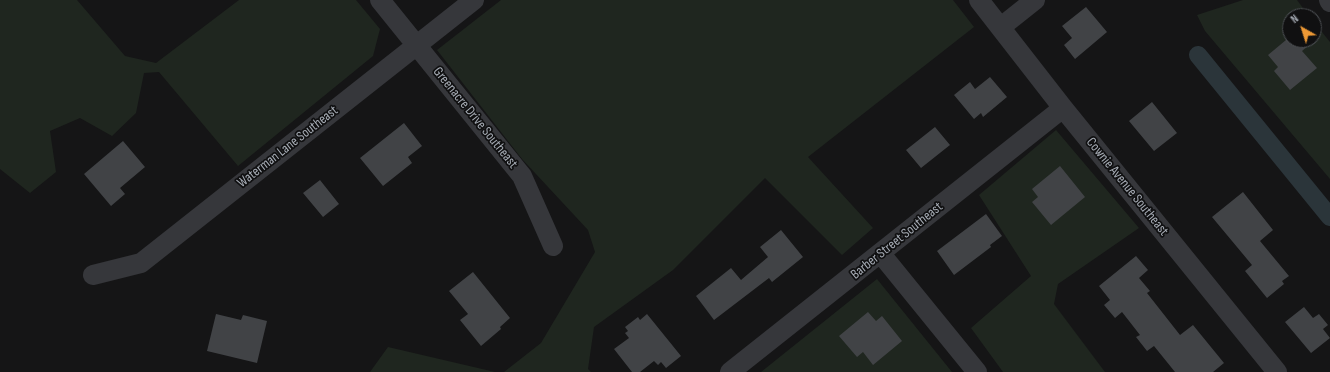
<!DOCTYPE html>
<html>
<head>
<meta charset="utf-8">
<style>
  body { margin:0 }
  #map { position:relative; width:1330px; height:372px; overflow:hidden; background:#151516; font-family:"Sofia Sans Condensed",sans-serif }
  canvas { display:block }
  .north { position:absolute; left:1282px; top:8px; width:40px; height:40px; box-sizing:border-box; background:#101011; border:1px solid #4c4f53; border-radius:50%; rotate:321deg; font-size:11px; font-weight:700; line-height:16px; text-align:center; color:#a7adb6 }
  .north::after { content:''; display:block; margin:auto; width:14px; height:18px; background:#ee9935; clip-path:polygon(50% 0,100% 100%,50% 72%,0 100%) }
</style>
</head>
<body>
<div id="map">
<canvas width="1330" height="372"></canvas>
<div class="north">N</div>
</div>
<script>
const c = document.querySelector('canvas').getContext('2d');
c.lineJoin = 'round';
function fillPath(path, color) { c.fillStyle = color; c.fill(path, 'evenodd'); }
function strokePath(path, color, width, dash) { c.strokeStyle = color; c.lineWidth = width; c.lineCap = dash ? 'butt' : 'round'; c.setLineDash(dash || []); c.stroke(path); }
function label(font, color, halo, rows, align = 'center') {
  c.font = font + ' "Sofia Sans Condensed",sans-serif'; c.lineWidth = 3.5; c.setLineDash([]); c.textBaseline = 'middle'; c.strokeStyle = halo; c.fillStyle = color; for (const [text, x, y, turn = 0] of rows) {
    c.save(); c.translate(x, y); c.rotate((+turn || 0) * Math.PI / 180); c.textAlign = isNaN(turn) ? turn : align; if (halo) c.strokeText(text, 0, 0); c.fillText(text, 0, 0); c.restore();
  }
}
const green = new Path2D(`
  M0,0H77L125,56L156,63L239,0H356L380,29L373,56L238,166L159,72L144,73L136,113L112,136L80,118L50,131L56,172L30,193L0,169Z
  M501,0H953L974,27L808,157L873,228L842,255L765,178L673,270L594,327L588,369L591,372H504L541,343L595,252L588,230L522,159L437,50Z
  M1243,0H1297L1309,16H1290V40H1314V22L1330,42V179L1205,31L1197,15Z
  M1056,130L1139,228L1058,284L1054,304L1105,372H1003L971,328L1031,276L979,195Z
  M877,279L952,372H761Z
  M388,347L495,372H370Z`);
const canal = new Path2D(`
  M1198,55L1330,217`);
const building = new Path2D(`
  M1086,7L1107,32L1075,59L1064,45L1072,38L1062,26Z
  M1286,40H1315L1302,51L1317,68L1290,90L1274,71L1278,67L1268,55Z
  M990,77L1007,97L983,117L981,113L974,119L954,95L970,82L975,89Z
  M1152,102L1177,133L1154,151L1129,121Z
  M404,123L422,146L408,157L412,163L383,186L360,158Z
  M935,127L950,145L921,168L906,150Z
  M123,141L145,167L120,188L125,194L111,206L84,174Z
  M1060,166L1085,197L1051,225L1032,202L1038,197L1032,189Z
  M320,180L339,204L323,217L303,193Z
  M1243,192L1273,230L1260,241L1289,276L1282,281L1284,284L1267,298L1245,271L1252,265L1212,217Z
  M986,214L1002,236L990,245L991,247L954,275L937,251Z
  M781,230L803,257L772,282L769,278L714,320L696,296L731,268L741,280L768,257L760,247Z
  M1136,256L1148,270L1139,278L1150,291L1147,293L1180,335L1193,325L1224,363L1213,372H1175L1154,346L1147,351L1136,337L1140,335L1122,312L1115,318L1104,305L1110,300L1099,286Z
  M473,272L510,318L500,327L501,329L481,346L460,320L468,314L449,291Z
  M1304,307L1313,318L1319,314L1328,325L1323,329L1330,338L1311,353L1285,322Z
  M868,312L876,321L882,316L902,341L873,365L863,352L857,357L839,336Z
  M216,314L241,320L243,315L267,321L257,363L207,351Z
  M647,314L681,356L666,368L661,362L658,365L654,361L640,372H632L614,349L629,338L625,333L628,331L625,327L638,317L640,320Z`);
const street = new Path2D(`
  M380,0L522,176L553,246
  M979,0L1063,108L1277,372
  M1329,0L1330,2
  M1001,27L1035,0
  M881,254L977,372
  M93,275L141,263L474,0
  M730,372L1063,108`);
const streetNames = [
  ["Greenacre Drive Southeast",475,118,51],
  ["Waterman Lane Southeast",288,147,-38],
  ["Cownie Avenue Southeast",1127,187,51],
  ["Barber Street Southeast",897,241,-39]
];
fillPath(green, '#1f261f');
strokePath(canal, '#2b353a', 18);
fillPath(building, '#414346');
strokePath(street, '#36373b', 20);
label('14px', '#a7adb6', '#101011', streetNames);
</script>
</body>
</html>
